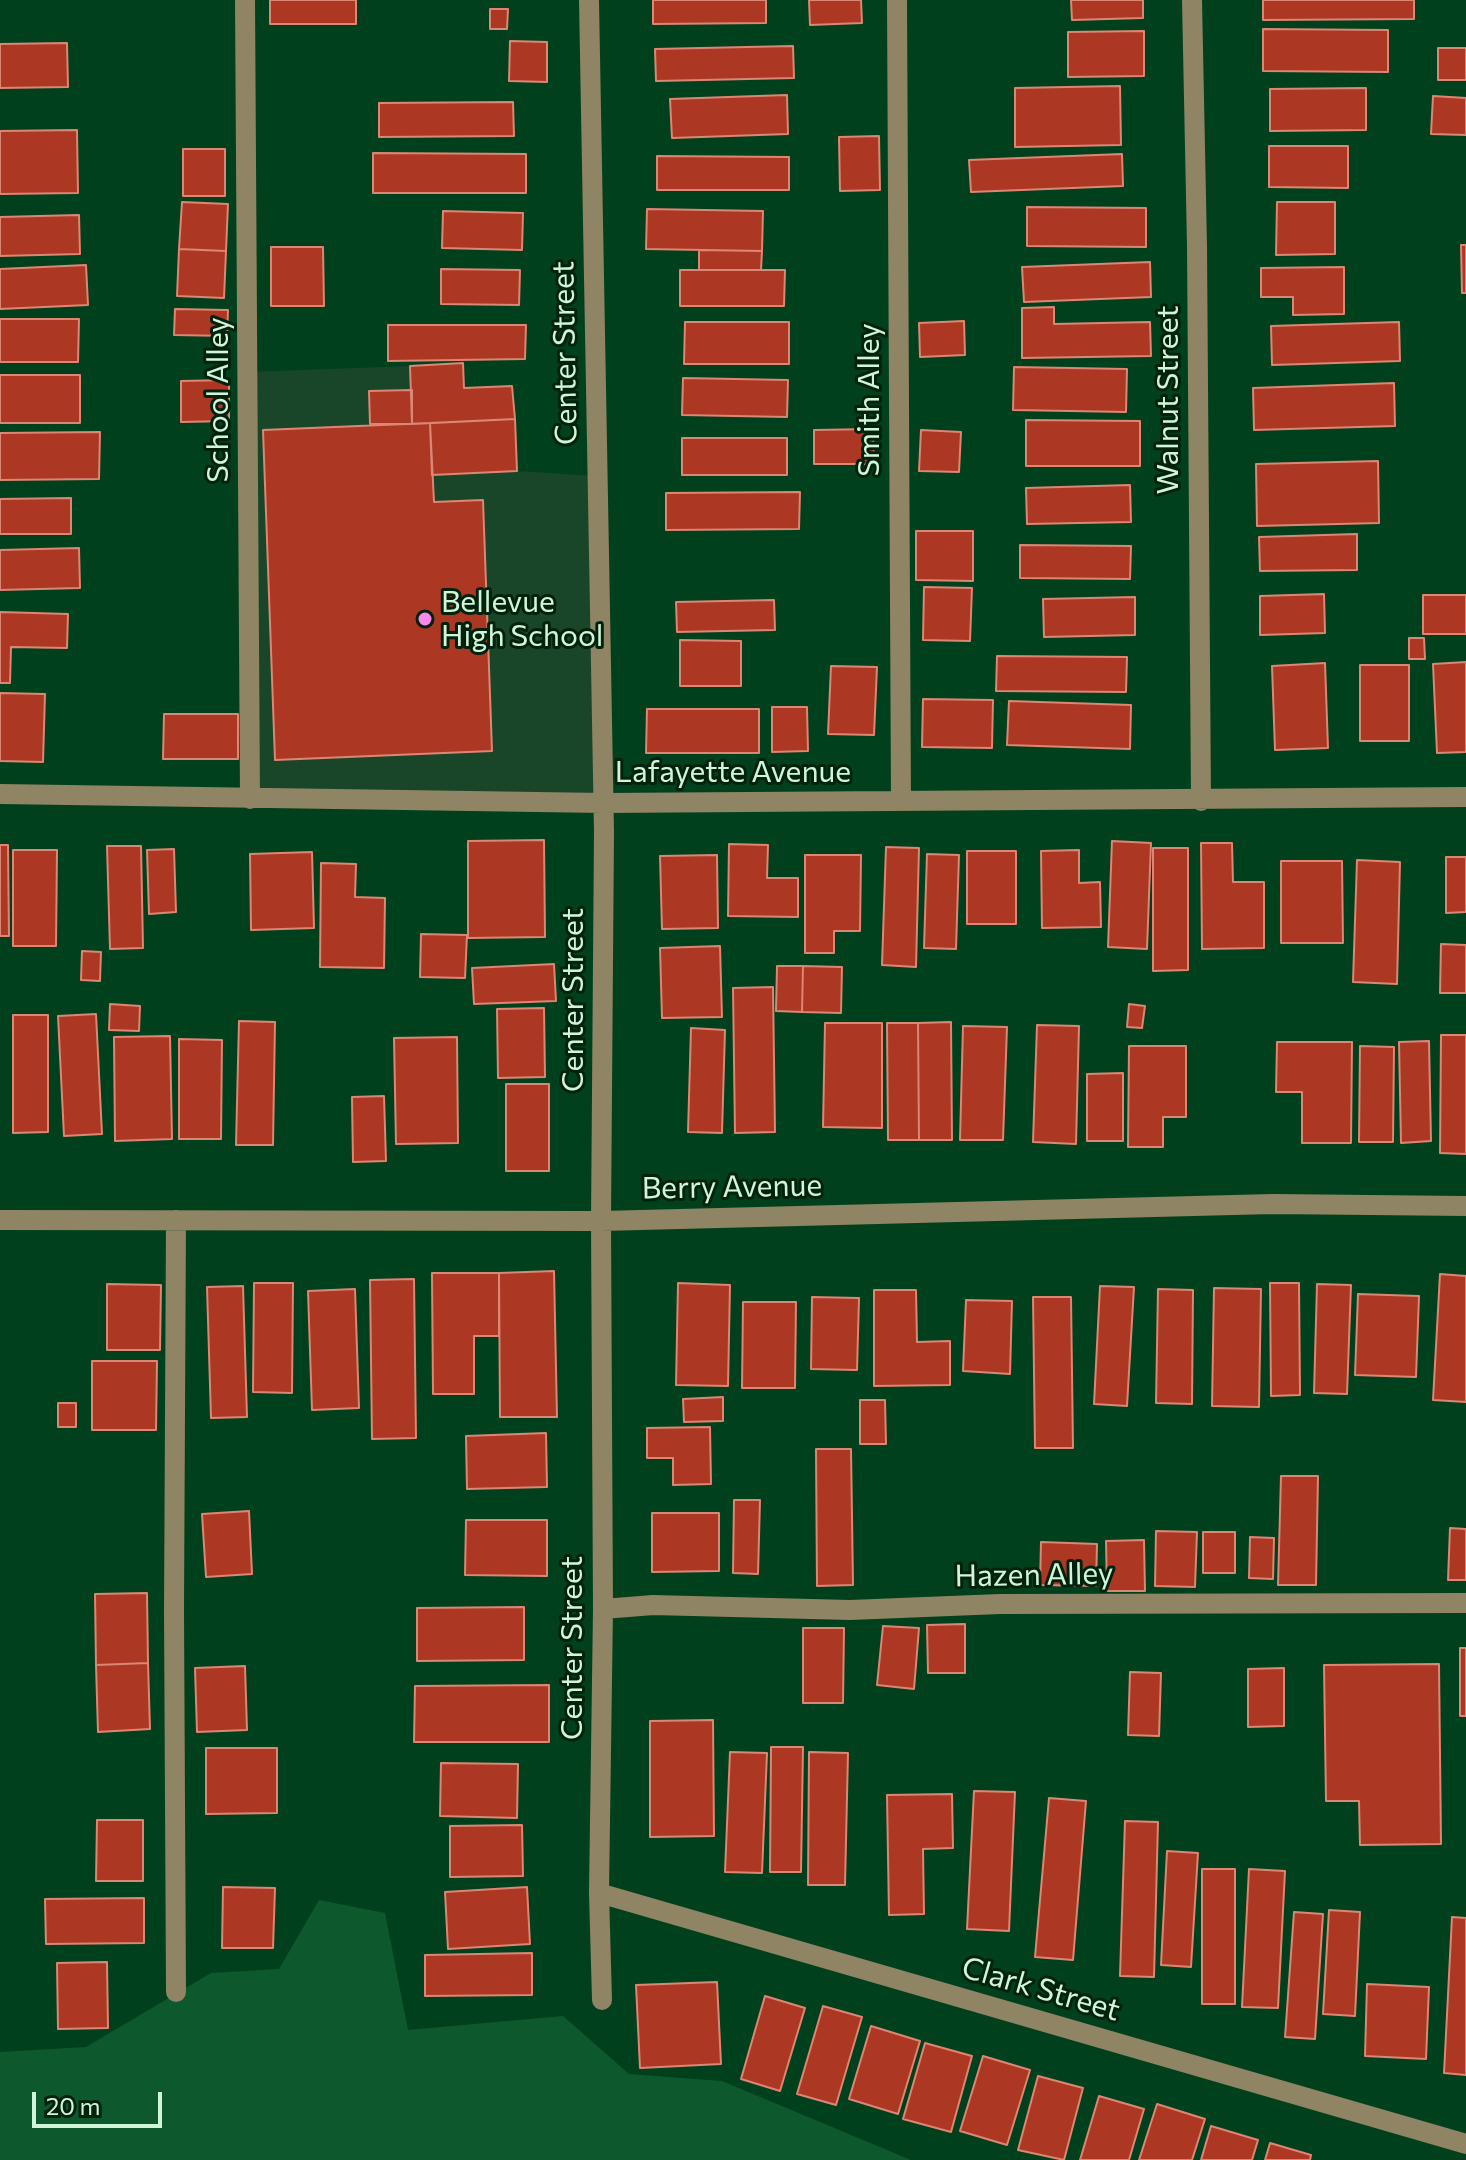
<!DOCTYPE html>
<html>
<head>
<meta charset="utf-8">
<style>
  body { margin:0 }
  #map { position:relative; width:1466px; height:2160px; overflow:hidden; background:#00401c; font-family:Commissioner,sans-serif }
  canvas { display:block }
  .scale { position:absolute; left:32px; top:2092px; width:130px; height:36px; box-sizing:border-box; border:4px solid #d0f5d8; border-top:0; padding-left:10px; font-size:24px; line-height:28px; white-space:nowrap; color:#d0f5d8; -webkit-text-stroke:6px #02220e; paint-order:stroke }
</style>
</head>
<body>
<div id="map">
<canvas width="1466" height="2160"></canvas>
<div class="scale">20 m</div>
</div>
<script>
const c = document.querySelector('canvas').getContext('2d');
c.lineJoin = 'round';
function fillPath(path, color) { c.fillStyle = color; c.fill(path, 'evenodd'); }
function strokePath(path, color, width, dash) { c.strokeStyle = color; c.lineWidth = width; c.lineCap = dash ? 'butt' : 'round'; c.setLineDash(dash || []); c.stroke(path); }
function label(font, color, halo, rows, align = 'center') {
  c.font = font + ' Commissioner,sans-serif'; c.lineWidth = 6; c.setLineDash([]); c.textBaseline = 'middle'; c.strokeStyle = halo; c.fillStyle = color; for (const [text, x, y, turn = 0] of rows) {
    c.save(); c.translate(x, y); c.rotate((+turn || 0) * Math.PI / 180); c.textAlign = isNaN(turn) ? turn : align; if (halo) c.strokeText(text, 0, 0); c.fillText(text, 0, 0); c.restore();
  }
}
const built = new Path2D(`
  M410,366L412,390L430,423L433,475L517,471L597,476L604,803L250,799L248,372Z`);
const green = new Path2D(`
  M319,1900L385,1913L408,2030L563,2016L629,2074L722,2081L911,2160H0V2052L86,2047L211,1973L279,1969Z`);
const building = new Path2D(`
  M270,0H356V24H270Z
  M653,0H766V23L653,24Z
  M809,0H861L862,23L810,25Z
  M1071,0H1143V18L1072,20Z
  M1263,0H1414V19L1263,20Z
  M490,9H508L507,29H490Z
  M1263,29L1388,30V72L1263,71Z
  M1144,31V76L1068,77V32Z
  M510,41L547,42V82L509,81Z
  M67,43L68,87L0,88V44Z
  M793,46L794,78L656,81L655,49Z
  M1438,48H1466V80H1438Z
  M1120,86L1121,145L1015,147V88Z
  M1366,88V130L1270,131V89Z
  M787,95L788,134L672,138L670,99Z
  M1433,96L1466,98V135L1431,134Z
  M513,102L514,136L379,137V103Z
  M77,130L78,193L0,194V131Z
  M879,136L880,190L840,191L839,137Z
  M1269,146H1348V188L1269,187Z
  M183,149H225V196H183Z
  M373,153L526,154V193H373Z
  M1122,154L1123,186L971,192L969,160Z
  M657,156L789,157V190H657Z
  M182,202L228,204L226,251L179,249Z
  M1277,202H1335V254L1276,255Z
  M1027,207L1146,208V247L1027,246Z
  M647,209L763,211L762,251L646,249Z
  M443,211L523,213L522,250L442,248Z
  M79,215L80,254L0,256V217Z
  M1461,245H1466V293H1462Z
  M271,247H323L324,306H271Z
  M179,249L226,251L224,298L177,296Z
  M699,250L762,251L761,270H699Z
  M1150,262L1151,297L1024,302L1022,267Z
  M86,265L88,305L0,309V269Z
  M1344,267V314L1293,315V297H1261V268Z
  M441,269L520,270L519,305L441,304Z
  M680,270H785L784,306H680Z
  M1054,307V324L1150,322L1151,356L1022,358V308Z
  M175,309L228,310L227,336L174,335Z
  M0,319H79L78,362H0Z
  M964,321L965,355L920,357L919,323Z
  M685,322H789V364H684Z
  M1399,322L1400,361L1272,365L1271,326Z
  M388,325H526L525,359L388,361Z
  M463,363L464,388L512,386L515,419L412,424L410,366Z
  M1014,367L1127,369L1126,412L1013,410Z
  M0,375H80V423H0Z
  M683,378L788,380L787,417L682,415Z
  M229,380V421L181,422V381Z
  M1394,383L1395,426L1254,430L1253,388Z
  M412,390V424H370L369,391Z
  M515,419L517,471L432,475L430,423Z
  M1026,420L1140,421V466H1026Z
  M430,423L434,502L483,500L492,751L275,760L263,430Z
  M873,429L874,464H814V430Z
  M921,430L961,432L959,472L919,471Z
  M100,432L99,479L0,480V433Z
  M682,438H787V475H682Z
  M1378,461L1379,523L1257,526L1256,464Z
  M1130,485L1131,522L1027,524L1026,488Z
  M800,492L799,529L666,530V493Z
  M71,498V534H0V499Z
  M916,531H973V581L916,580Z
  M1357,534V570L1260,571L1259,537Z
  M1020,545L1131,546L1130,579L1020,578Z
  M79,548L80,588L0,590V550Z
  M924,587L972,588L970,641L923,640Z
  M1324,594L1325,633L1260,635V596Z
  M1423,595H1466V634H1423Z
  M1135,597V635L1044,637L1043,599Z
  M774,600L775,630L677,632L676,602Z
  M0,612L68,614L67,648L11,647L10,683H0Z
  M1409,638H1424L1425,659H1409Z
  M680,640L741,641V686H680Z
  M997,656L1127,657L1126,692L996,691Z
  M1466,662V752L1437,753L1433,664Z
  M1325,663L1328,748L1275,750L1272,666Z
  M1360,665H1409V741H1360Z
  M831,666L877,667L874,735L828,734Z
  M0,693L45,694L43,762L0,761Z
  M923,699L993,700L992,748L922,747Z
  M1009,701L1131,705L1130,749L1007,745Z
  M772,707H807L808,751L772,752Z
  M647,709H759V753H646Z
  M164,714H238V759H163Z
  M544,840L545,937L468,938V841Z
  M1112,841L1151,843L1147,949L1108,947Z
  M1201,843H1232L1233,882H1264V948L1202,949Z
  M729,844L768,845L767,878H798V917L728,916Z
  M0,845H8L9,936H0Z
  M107,846H141L143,948L110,949Z
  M886,847L919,848L916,967L882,965Z
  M1153,848H1188V970L1153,971Z
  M174,849L176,912L149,914L147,850Z
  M13,850H57L56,946H13Z
  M1079,850V883L1100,882L1101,927L1042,928L1041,851Z
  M967,851H1016V924H967Z
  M312,852L314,928L251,930L250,854Z
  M927,854L959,855L956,949L924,948Z
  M717,855L718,928L662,929L660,856Z
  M805,855H861L860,931H834V953H805Z
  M1446,857H1466V912L1446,913Z
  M1357,860L1400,862L1397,984L1353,982Z
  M1281,861H1342L1343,943H1281Z
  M321,863L356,864L355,897L385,898L384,968L320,967Z
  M421,934L467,935L465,978L420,977Z
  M1441,944L1466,945V993H1440Z
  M720,946L722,1017L662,1018L660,948Z
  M82,951L101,952L100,981L81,980Z
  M554,964L556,1001L474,1004L472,968Z
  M777,966H803L802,1012L776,1011Z
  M803,966L842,967L841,1013L802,1012Z
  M773,987L775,1132L735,1133L733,988Z
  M110,1004L140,1006L139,1031L109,1030Z
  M1129,1004L1145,1006L1142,1028L1127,1027Z
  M544,1008L545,1077L498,1078L497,1009Z
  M96,1014L102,1134L64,1136L58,1016Z
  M13,1015H48V1132L13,1133Z
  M239,1021L275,1022L273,1145H236Z
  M951,1022L952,1140H919L918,1023Z
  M825,1023H882V1128L823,1127Z
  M887,1023H918L919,1140H888Z
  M1037,1025L1079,1026L1076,1144L1033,1142Z
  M963,1026L1007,1027L1003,1140H960Z
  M691,1028L725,1030L722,1133L688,1132Z
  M1441,1035H1466V1154L1440,1153Z
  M170,1036L172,1139L115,1141L114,1037Z
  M457,1037L458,1143L396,1144L394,1038Z
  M179,1039L222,1040L221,1139H179Z
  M1429,1041L1431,1141L1401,1143L1399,1042Z
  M1277,1042H1352L1351,1143H1302V1092H1276Z
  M1129,1046H1186V1117H1163V1147H1128Z
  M1360,1046L1394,1047L1393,1142H1359Z
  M1123,1073V1141H1087V1074Z
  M506,1084H549V1171H506Z
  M384,1096L386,1161L353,1162L352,1097Z
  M554,1271L557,1417H500L499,1273Z
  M432,1273H499V1336H474V1394H433Z
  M1440,1274L1466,1276V1402L1433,1400Z
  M414,1279L416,1438L372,1439L370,1280Z
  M254,1283H293L292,1393L253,1392Z
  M678,1283L730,1285L728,1386L676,1385Z
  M1270,1283H1299L1300,1395L1271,1396Z
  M107,1284L161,1285L160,1350H107Z
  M1317,1284L1351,1285L1347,1394L1314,1393Z
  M243,1286L247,1417L211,1418L207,1287Z
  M1100,1286L1134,1287L1127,1406L1094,1404Z
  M1214,1288L1261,1289L1259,1407L1212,1406Z
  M355,1289L359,1408L312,1410L308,1291Z
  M1158,1289L1193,1290L1192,1404L1156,1403Z
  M874,1290H916L917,1342L950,1341V1385L874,1386Z
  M1358,1294L1419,1296L1416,1377L1355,1375Z
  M812,1297L859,1298L857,1370L811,1369Z
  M1033,1297H1071L1073,1448H1035Z
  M966,1300L1012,1301L1010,1374L963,1371Z
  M743,1302H796L795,1388H742Z
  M92,1361H157L156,1430H92Z
  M723,1397V1421L684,1422L683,1399Z
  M860,1400H885L886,1444H860Z
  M58,1403H76V1427H58Z
  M710,1427L711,1484L673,1485V1458H647V1428Z
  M546,1433L547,1487L467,1489L466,1436Z
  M816,1449H851L853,1585L817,1586Z
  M1281,1476H1318L1316,1585H1278Z
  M734,1500H760L758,1574L733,1573Z
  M249,1511L252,1574L206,1577L202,1514Z
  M652,1513H719V1571L652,1572Z
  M466,1520H547V1576L465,1575Z
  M1450,1528L1466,1529V1580H1448Z
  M1156,1531L1197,1532L1195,1587L1155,1586Z
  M1203,1532H1235V1573H1203Z
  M1250,1537L1274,1538L1273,1579L1249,1578Z
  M1144,1540L1145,1591H1107L1106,1541Z
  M1041,1542L1097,1544L1096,1586L1040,1585Z
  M147,1593L148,1663L96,1665L95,1594Z
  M524,1607V1660L417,1661V1608Z
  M965,1624V1673H928L927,1625Z
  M883,1626L919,1628L914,1689L877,1685Z
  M803,1628H844L843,1703H803Z
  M1460,1648H1466V1716H1460Z
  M148,1663L150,1729L98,1732L96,1665Z
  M1439,1664L1441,1844L1360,1845L1359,1801H1326L1324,1665Z
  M245,1666L247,1730L197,1732L195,1668Z
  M1284,1668V1726L1248,1727V1669Z
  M1130,1672L1161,1673L1159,1736L1128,1735Z
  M549,1685V1742H414L415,1686Z
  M713,1720L714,1836L650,1837V1721Z
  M771,1747H803L801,1872H770Z
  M206,1748H277V1813L206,1814Z
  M730,1752L767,1753L762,1873L725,1872Z
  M809,1752L848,1753L845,1885H808Z
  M441,1763L518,1764L517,1818L440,1816Z
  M974,1791L1015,1792L1009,1931L967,1929Z
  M952,1794L953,1848L923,1849L924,1914L889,1915L887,1795Z
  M1049,1798L1086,1801L1073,1960L1035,1957Z
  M97,1820H143V1881H96Z
  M1125,1821L1158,1822L1154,1977L1120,1976Z
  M522,1825L523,1876L450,1877V1826Z
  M1167,1851L1198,1853L1191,1967L1161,1965Z
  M1202,1869H1235V2004H1202Z
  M1249,1869L1285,1871L1278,2008L1242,2007Z
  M223,1887L275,1888L273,1948H222Z
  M527,1887L530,1944L448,1949L445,1892Z
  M144,1898V1943L46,1944L45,1899Z
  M1329,1910L1360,1912L1355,2016L1323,2014Z
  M1294,1912L1323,1914L1315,2039L1285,2037Z
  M1452,1917L1466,1918V2075L1444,2073Z
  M532,1953V1995L425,1996V1955Z
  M107,1962L108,2028L58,2029L57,1963Z
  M717,1982L721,2064L640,2068L636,1985Z
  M1367,1984L1429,1987L1426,2059L1365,2056Z
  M765,1996L805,2008L780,2091L741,2079Z
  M823,2006L862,2017L836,2105L797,2094Z
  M871,2026L920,2041L898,2114L849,2099Z
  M925,2043L972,2056L951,2132L903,2119Z
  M983,2056L1030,2070L1007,2145L960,2131Z
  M1038,2076L1083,2088L1064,2160L1018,2150Z
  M1099,2096L1144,2109L1129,2160H1080Z
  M1157,2104L1205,2119L1192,2160H1139Z
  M1211,2126L1258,2140L1252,2160H1201Z
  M1270,2143L1311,2155L1310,2160H1265Z`);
const minor = new Path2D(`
  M245,0L250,799
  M589,0L604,831L601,1221L603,1609L599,1893L602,2000
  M897,0L901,801
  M1192,0L1197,246L1201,801
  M0,794L604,803L1466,797
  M0,1220L601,1221L1273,1204L1466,1206
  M176,1220L174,1610L176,1992
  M603,1609L653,1605L850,1610L1000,1604L1466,1603
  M599,1893L1466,2144`);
const markers = [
  [425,619,8,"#f888ea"]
];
const streetNames = [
  ["Center Street",565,353,-91],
  ["School Alley",218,400,-90],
  ["Smith Alley",869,400,-90],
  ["Walnut Street",1168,400,-90],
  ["Lafayette Avenue",733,772],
  ["Center Street",573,1000,-90],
  ["Berry Avenue",732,1187,-1],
  ["Hazen Alley",1034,1575,-1],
  ["Center Street",572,1648,-90],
  ["Clark Street",1041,1989,16]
];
const poiNames = [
  ["Bellevue",441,602],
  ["High School",441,636]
];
fillPath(built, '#194628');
fillPath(green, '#0e582d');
fillPath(building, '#ac3824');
strokePath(building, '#dc8675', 2);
strokePath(minor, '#8f8463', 20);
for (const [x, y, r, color] of markers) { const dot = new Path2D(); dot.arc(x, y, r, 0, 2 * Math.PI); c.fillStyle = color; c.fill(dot); strokePath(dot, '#02220e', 3); }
label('30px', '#d0f5d8', '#02220e', streetNames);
label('30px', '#d0f5d8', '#02220e', poiNames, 'left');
</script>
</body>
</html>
